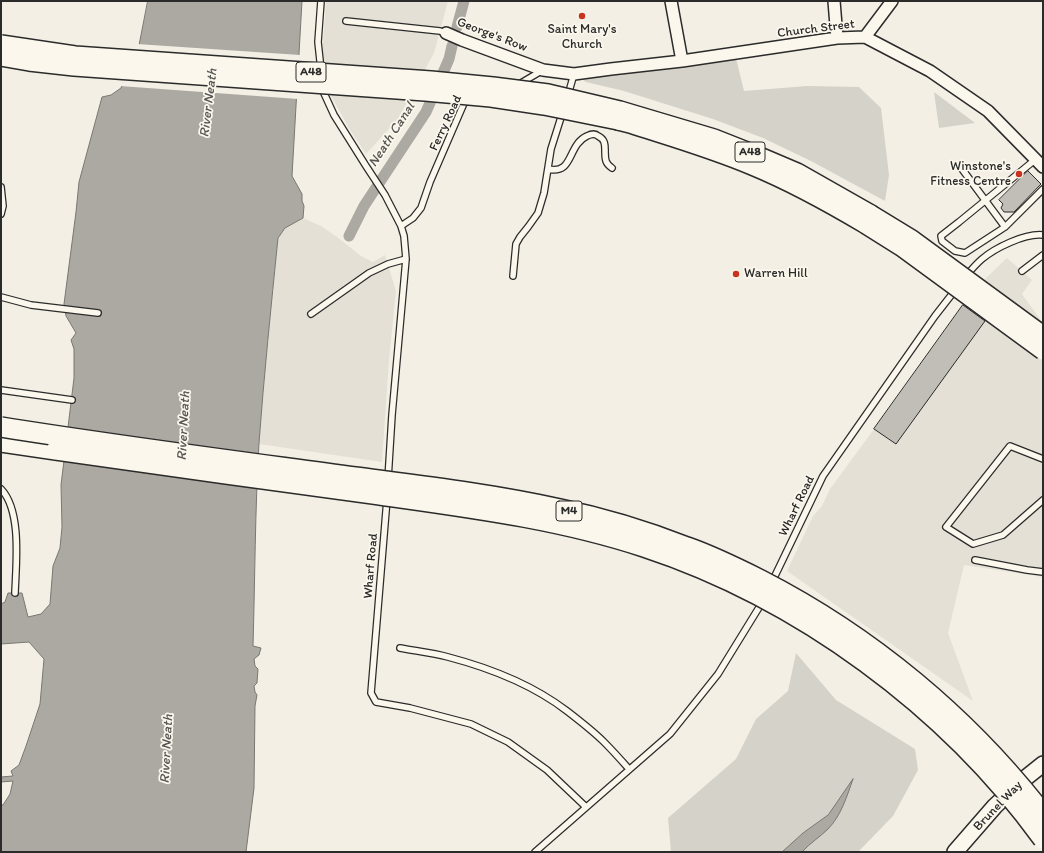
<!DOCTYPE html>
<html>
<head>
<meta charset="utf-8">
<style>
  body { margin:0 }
  #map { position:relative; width:1044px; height:853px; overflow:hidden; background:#f3efe4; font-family:Itim,sans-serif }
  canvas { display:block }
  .frame { position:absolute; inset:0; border:2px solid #2b2b2b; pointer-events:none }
</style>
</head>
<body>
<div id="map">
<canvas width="1044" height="853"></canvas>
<div class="frame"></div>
</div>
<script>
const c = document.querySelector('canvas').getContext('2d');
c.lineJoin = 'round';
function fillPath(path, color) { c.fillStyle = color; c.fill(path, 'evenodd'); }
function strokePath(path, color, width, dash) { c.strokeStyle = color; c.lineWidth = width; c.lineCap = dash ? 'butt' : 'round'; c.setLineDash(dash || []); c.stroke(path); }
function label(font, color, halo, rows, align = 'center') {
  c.font = font + ' Itim,sans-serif'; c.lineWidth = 3.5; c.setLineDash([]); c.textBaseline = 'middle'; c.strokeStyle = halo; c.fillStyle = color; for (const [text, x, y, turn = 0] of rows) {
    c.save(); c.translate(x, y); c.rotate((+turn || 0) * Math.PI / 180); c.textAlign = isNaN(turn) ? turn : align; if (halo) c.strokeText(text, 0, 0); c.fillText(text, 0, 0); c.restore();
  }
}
const built = new Path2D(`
  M326,1H448L434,53L398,119L366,154L350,130L329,92L322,58Z
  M303,218L321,226L337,237L361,256L373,262L385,255L396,291L389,360L382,462L259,444L267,347L278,238L285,228Z
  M1007,258L1032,280L1022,294L1043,323V577L964,565L948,633L973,701L787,571L813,516L822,506L830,489L874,429L963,305L987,277Z`);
const green = new Path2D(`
  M735,54L744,91L807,86L859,87L881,108L889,175L885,201L811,161L763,138L713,119L624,91L586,82L574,74Z
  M934,92L975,123L939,128Z
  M796,653L836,700L915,749L918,770L893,816L858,852H802L852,780L828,815L803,833L782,852H671L668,818L736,759L756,719L788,691Z`);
const water = new Path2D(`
  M148,1H302L292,176L302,194V201L304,206L303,218L285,228L278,238C271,307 264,375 259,443C255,511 255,578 253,646L261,648L259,655L254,659L255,666L258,669L257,683L254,686L255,692L257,695L255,706L254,788L246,852H1V805H3L10,794L13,781L1,782V777L13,776L11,771L19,765L26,746L40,704L44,659L29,642L1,644V604L5,602L8,593H22L28,617L41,614L50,604L53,566L60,548L62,527L61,485L74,378V349L71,340L76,333L66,316L64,304L76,212L79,182L102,97L111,95L121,88L139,45Z
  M853,779C847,796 841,816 828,829C820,837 810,843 802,852H782L803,833L828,815Z`);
const pier = new Path2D(`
  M137,44L300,55L298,99L120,86Z`);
const canal = new Path2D(`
  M457,27L464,1
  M349,236L364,206L426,112L449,59L452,46`);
const building = new Path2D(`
  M1028,171L1041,184L1014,212H1004L1001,208L1003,204L999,200Z
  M963,305L985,321L896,444L874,429Z`);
const lane = new Path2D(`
  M346,21L440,31L446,33
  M321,70L318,42L321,1
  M518,84L521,83L543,70
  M323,86V91L334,115L366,166L385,195L401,226L404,236L406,259L392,415L388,479
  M568,95L574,74
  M1036,159L959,222L941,236L942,241L955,251L965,253L1005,227L1043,189
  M548,169C574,175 567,145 587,136C591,134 595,133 598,136C609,141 603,152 606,161C607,164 609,166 612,168
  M962,169L1005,227
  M1,187L3,206L1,214
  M401,226L413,218L421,208L430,182L465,101L468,99
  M1022,271L1043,255
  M513,276L516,244L520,237L528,227L538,213L544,193L551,149L563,111
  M966,276C971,270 976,264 982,259C995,248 1025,233 1043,235
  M1,297L31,305L98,313
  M311,314L369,273L388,264L406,259
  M1,390L72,400
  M1043,459L1010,446L946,527L973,544L1003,535L1043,500
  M1,489C22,511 16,564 15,593
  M387,499L371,693L376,702L410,708L471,724L508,742L547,770L586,807
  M975,560L1027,570L1043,572
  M772,582L823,476L935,316L956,289
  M400,648C416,651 433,653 448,657C490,668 533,685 567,711C580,721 593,731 604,742C613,751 621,760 629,769
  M535,852L670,734L718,674L763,601`);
const street = new Path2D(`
  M671,1L682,61
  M834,1L837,38
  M446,33L462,40L543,70L574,74L611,69L682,61L837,38L865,37L930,71L988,111L1043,167
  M865,37L892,1`);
const secondary = new Path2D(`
  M955,852L995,806L1023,780L1043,764`);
const primary = new Path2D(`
  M620,110L714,138L757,155L797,172L871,214
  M618,121L630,124C670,137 712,149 752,166C791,182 829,203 866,225`);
const highway = new Path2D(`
  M1,442L56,450`);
const primaryBridge = new Path2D(`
  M1,44L75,55L431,80L493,86L548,93L620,110
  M1,57L29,62L74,67L425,92L491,98L544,106L618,121
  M871,214L912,239L1043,335
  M866,225L901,247L1043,351`);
const highwayBridge = new Path2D(`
  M1,427C119,446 237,461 355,477C424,486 493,494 560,509C604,518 646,531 687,547C713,556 737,568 761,580C870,636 968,717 1043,814
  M56,450C162,465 267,480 373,494C464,507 556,518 644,547C799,598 947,706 1043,839`);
const markers = [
  [582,16,4,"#c8321e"],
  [1019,174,4,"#c8321e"],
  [736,274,4,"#c8321e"]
];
const shields = [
  [311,72,30],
  [750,152,30],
  [569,511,26]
];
const shieldNames = [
  ["A48",311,72],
  ["A48",750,152],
  ["M4",569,511]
];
const streetNames = [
  ["Church Street",816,29,-7],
  ["George's Row",492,35,21],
  ["Ferry Road",446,123,-65],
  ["Wharf Road",797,506,-64],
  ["Wharf Road",371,566,-85],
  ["Brunel Way",998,806,-46]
];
const poiNames = [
  ["Saint Mary's",582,30],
  ["Church",582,45],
  ["Winstone's",1011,167,"right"],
  ["Fitness Centre",1011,182,"right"],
  ["Warren Hill",744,274,"left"]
];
const waterNames = [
  ["River Neath",209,103,-83],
  ["Neath Canal",392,135,-57],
  ["River Neath",184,426,-87],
  ["River Neath",167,749,-87]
];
fillPath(built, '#e4e0d6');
fillPath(green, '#d5d2c9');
fillPath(water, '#aca9a2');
strokePath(water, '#787772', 1);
fillPath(pier, '#f3efe4');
strokePath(canal, '#aca9a2', 11);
fillPath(building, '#c0beb6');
strokePath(building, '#2b2b2b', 1);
strokePath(lane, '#2b2b2b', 8);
strokePath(street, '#2b2b2b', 14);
strokePath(secondary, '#2b2b2b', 18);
strokePath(primary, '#2b2b2b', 20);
strokePath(highway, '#2b2b2b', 22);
strokePath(lane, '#fbf7ec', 5.5);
strokePath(street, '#fbf7ec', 11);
strokePath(secondary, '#fbf7ec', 15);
strokePath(primary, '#fbf7ec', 17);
strokePath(highway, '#fbf7ec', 19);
strokePath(primaryBridge, '#2b2b2b', 20, []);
strokePath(highwayBridge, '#2b2b2b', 22, []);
strokePath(primaryBridge, '#fbf7ec', 17);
strokePath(highwayBridge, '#fbf7ec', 19);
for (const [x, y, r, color] of markers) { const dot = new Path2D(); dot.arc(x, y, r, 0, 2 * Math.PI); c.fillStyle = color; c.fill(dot); strokePath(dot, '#fbf7ec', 1.5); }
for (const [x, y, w] of shields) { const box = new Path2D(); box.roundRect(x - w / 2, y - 10, w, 20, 3); c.fillStyle = '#fbf7ec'; c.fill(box); strokePath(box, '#2b2b2b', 1); }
label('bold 12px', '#2b2b2b', null, shieldNames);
label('13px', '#2b2b2b', '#fbf7ec', streetNames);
label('13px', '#2b2b2b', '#fbf7ec', poiNames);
label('italic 14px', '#585755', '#fbf7ec', waterNames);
</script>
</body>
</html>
